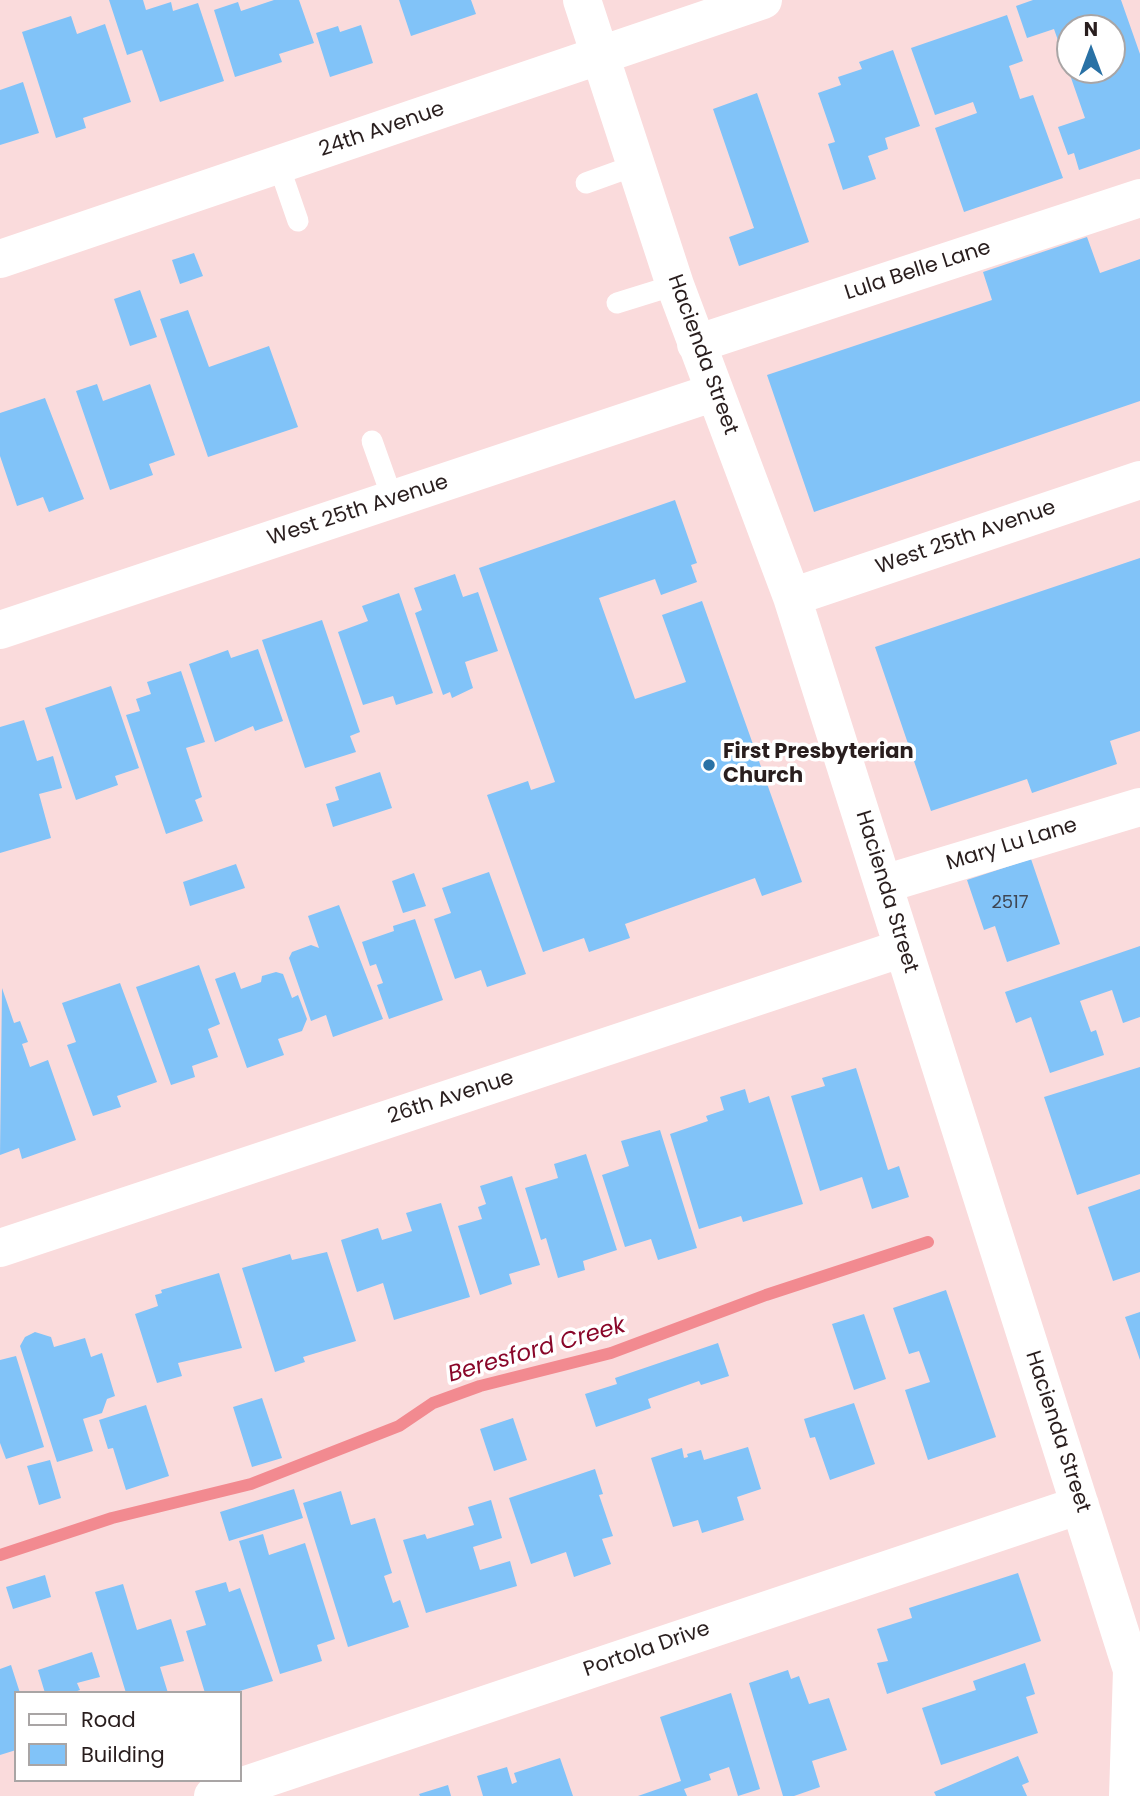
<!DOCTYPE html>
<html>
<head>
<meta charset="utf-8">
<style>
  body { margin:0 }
  #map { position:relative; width:1140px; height:1796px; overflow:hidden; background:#fadbdc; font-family:Poppins,sans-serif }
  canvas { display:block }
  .legend { position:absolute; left:14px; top:1691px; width:228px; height:91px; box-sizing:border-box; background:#fff; border:2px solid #a9a5a5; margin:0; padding:9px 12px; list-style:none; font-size:21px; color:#291e1e }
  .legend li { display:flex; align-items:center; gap:14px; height:35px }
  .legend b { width:35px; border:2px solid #a9a5a5 }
  .north { position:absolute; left:1056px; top:14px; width:70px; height:70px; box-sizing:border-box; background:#fff; border:2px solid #a9a5a5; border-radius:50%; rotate:0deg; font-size:19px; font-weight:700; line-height:28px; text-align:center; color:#291e1e }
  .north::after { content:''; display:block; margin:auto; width:24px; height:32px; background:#2971a5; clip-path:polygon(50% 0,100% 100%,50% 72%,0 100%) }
</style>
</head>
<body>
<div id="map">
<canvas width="1140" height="1796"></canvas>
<ul class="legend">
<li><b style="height:9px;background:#fff"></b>Road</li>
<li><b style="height:19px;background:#81c3f8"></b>Building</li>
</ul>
<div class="north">N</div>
</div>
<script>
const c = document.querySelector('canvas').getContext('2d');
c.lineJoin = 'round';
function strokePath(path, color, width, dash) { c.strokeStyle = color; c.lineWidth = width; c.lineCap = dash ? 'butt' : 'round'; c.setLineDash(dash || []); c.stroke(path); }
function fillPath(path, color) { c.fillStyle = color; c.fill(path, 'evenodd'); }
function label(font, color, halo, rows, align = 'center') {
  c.font = font + ' Poppins,sans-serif'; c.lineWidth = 7; c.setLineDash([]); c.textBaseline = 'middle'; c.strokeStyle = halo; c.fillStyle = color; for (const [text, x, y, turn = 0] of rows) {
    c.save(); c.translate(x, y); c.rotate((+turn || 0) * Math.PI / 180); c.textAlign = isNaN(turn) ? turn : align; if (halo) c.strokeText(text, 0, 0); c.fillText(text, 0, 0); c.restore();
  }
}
const stream = new Path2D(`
  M0,1555L112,1518L251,1484L399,1426L433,1403L480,1386L611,1353L766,1295L928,1242`);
const building = new Path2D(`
  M109,0H143L146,10L171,2L173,11L198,3L224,81L160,102L142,50L127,55Z
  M274,0H299L314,43L279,54L282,62L235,77L214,10L238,2L241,11Z
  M399,0H471L476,14L411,36Z
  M1033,0H1121L1140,54V149L1079,170L1074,153L1068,155L1058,127L1085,118L1054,29L1027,38L1016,6ZM1070,28H1112V70H1070Z
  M1007,15L1023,61L1009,66L1020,99L1033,95L1063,178L964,212L935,128L977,113L973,102L935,115L911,48Z
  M71,16L77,34L105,24L131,102L83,118L86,128L56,138L22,32Z
  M361,25L373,63L330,77L316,33L338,26L340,32Z
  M893,50L920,126L885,138L888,149L868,156L876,179L843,190L828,144L835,142L818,93L841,85L838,77L862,69L859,62Z
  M23,82L39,133L0,145V90Z
  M757,93L809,242L739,266L729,237L754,228L713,109Z
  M1087,237L1100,273L1140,259V401L814,512L767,375L992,300L983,272Z
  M194,253L203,276L180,284L172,260Z
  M140,290L157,337L130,346L114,299Z
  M188,310L209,367L269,346L298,427L208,457L160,319Z
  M97,384L103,401L150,384L175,455L149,464L153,475L110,490L76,391Z
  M45,398L84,499L49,512L43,497L17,506L0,456V413Z
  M675,500L697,563L691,565L697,582L661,595L655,579L599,598L635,699L686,682L662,615L702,601L802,882L762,896L755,878L625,924L630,938L589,952L584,938L543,952L487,795L528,781L531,790L555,782L479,568Z
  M1140,558V731L1110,741L1117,764L1032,793L1027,779L931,811L875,647Z
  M455,574L463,597L478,592L498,651L465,662L473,688L452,698L450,692L443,695L415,613L422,610L414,588Z
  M399,593L433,693L396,705L393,696L363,705L338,632L368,621L362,606Z
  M322,620L360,732L350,736L356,752L305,768L262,640Z
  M258,649L283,721L255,731L253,726L215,742L189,664L228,650L231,658Z
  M181,671L205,742L186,748L202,797L195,800L203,821L166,834L126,715L140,711L136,699L151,694L147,682Z
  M111,686L139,768L115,776L118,785L76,800L45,708Z
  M24,720L37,761L53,756L62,788L39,794L51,838L0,853V727Z
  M380,772L392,808L333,827L326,804L339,800L335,787Z
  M1031,859L1060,944L1007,962L995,926L984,930L967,880Z
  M236,864L245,888L190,906L183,882Z
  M489,872L526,974L487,987L481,970L455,979L434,919L451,913L442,888Z
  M414,873L426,906L403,913L392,881Z
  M339,905L383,1019L333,1037L326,1015L311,1021L289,958L292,952L311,945L319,948L308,916Z
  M415,919L443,1000L389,1019L377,985L383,983L376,964L370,966L362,942L394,931L393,926Z
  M1140,946V1017L1123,1023L1112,990L1080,1001L1091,1032L1096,1030L1104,1055L1050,1073L1031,1017L1016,1023L1005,992Z
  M199,965L220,1024L208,1029L218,1057L192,1066L195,1077L171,1085L136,987Z
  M235,972L241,989L261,982L262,976L276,972L283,974L292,998L298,995L307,1019L302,1031L278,1039L284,1055L247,1068L215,979Z
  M120,983L157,1082L117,1096L121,1107L93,1116L67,1045L76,1042L62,1003Z
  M2,988L14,1023L20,1021L28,1042L22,1044L30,1067L48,1060L76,1140L22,1159L19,1148L0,1155Z
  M1140,1067V1174L1077,1195L1044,1097Z
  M856,1068L888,1170L899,1166L909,1197L872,1209L862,1177L820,1191L791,1096L825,1086L822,1078Z
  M745,1089L749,1103L769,1096L803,1204L743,1222L741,1216L699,1229L670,1134L708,1121L706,1116L724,1110L720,1097Z
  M660,1130L697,1248L658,1260L651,1239L625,1247L602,1175L629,1166L621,1141Z
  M586,1154L617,1250L583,1261L585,1270L558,1278L546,1238L541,1240L525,1188L558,1178L554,1164Z
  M512,1176L540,1265L509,1274L512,1284L480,1295L458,1226L482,1219L478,1207L486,1204L480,1186Z
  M1140,1189V1272L1113,1281L1088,1207Z
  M441,1203L470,1297L394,1320L383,1283L357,1292L341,1240L378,1228L382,1240L412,1231L406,1213Z
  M327,1252L356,1341L303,1357L305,1362L275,1372L242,1268L290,1254L292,1260Z
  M219,1273L242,1348L178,1363L182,1376L157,1383L135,1314L158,1306L155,1295L162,1293L161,1290Z
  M946,1290L996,1437L928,1460L905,1390L930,1382L919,1351L909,1354L893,1308Z
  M1140,1312V1360L1125,1317Z
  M864,1314L886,1379L854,1390L832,1324Z
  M35,1332L51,1337L54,1347L85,1338L91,1357L102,1353L115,1396L107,1399L102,1413L83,1419L93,1451L57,1462L20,1346L25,1337Z
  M718,1343L729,1376L701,1385L699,1381L648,1399L651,1408L596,1427L585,1394L617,1384L615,1378Z
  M16,1356L44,1447L6,1459L0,1443V1360Z
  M262,1398L282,1458L252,1467L233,1407Z
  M854,1403L875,1464L830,1480L815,1437L810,1438L804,1419Z
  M146,1405L169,1476L126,1490L113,1448L108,1449L99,1420Z
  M513,1418L527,1460L494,1471L480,1429Z
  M748,1447L761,1489L737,1497L744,1520L702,1533L698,1520L673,1527L651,1458L682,1448L684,1458L688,1457L687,1454L701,1450L704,1460Z
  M50,1460L61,1498L39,1505L27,1466Z
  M595,1469L603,1494L599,1495L613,1536L602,1539L611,1564L574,1577L566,1552L531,1564L509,1498Z
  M294,1489L303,1518L229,1541L220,1512Z
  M341,1491L351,1525L375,1518L392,1573L384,1576L393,1603L400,1600L409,1627L348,1647L303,1503Z
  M491,1500L502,1538L473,1547L480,1570L510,1561L517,1586L426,1613L403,1540L425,1534L427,1539L474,1525L468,1507Z
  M263,1534L269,1555L305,1543L335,1639L317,1645L322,1661L280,1674L239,1541Z
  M1018,1573L1041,1641L887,1694L877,1663L888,1661L877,1629L912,1618L909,1608Z
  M45,1575L51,1597L13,1609L6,1587Z
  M226,1582L229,1592L240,1588L273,1681L233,1693H205L186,1631L206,1625L195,1591Z
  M123,1584L137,1630L171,1619L184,1661L160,1667L168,1693H126L95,1592Z
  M92,1652L100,1677L77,1683L80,1690L72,1693H45L38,1670Z
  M1025,1663L1035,1694L1026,1697L1038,1733L941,1765L922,1708L976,1690L973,1681Z
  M11,1665L20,1693H16V1750L0,1755V1669Z
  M788,1670L791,1679L799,1676L809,1704L829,1698L847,1750L812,1761L820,1787L794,1796H783L749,1683Z
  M731,1693L760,1789L738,1796L729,1767L709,1774L711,1780L684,1789L687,1796H638L681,1781L660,1717Z
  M1018,1756L1029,1782L1022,1785L1027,1796H936L934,1792Z
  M560,1758L573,1796H483L477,1776L507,1767L512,1784L517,1782L514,1773Z
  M448,1785L451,1796H420L419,1794Z`);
const service = new Path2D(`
  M279,166L298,221
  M586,183L636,165
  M617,303L675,285
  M372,441L393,500`);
const minor = new Path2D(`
  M582,0L675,285L792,597L1132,1670L1128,1796
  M0,259L763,0
  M696,344L1140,198
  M792,597L1140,480
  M0,630L715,392
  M884,884L1140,807
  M0,1248L903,948
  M213,1796L1080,1505`);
const markers = [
  [709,765,7,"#2971a5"]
];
const numberNames = [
  ["2517",1010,903]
];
const streetNames = [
  ["24th Avenue",382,130,-19],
  ["Lula Belle Lane",918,271,-18],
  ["Hacienda Street",702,355,70],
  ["West 25th Avenue",358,511,-18],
  ["West 25th Avenue",966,538,-19],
  ["Mary Lu Lane",1012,845,-17],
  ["Hacienda Street",886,892,73],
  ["26th Avenue",451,1098,-18],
  ["Hacienda Street",1057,1432,72],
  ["Portola Drive",647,1650,-19]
];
const poiNames = [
  ["First Presbyterian",723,753],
  ["Church",723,777]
];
const waterNames = [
  ["Beresford Creek",537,1351,-16]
];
strokePath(stream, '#f28a90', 12);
fillPath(building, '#81c3f8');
strokePath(service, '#fff', 21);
strokePath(minor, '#fff', 38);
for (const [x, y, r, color] of markers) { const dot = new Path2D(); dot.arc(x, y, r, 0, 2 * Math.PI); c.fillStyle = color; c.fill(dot); strokePath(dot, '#fff', 2.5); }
label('18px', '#3f4754', null, numberNames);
label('21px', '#291e1e', '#fff', streetNames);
label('bold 21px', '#291e1e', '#fff', poiNames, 'left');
label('italic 23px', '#890629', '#fff', waterNames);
</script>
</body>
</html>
